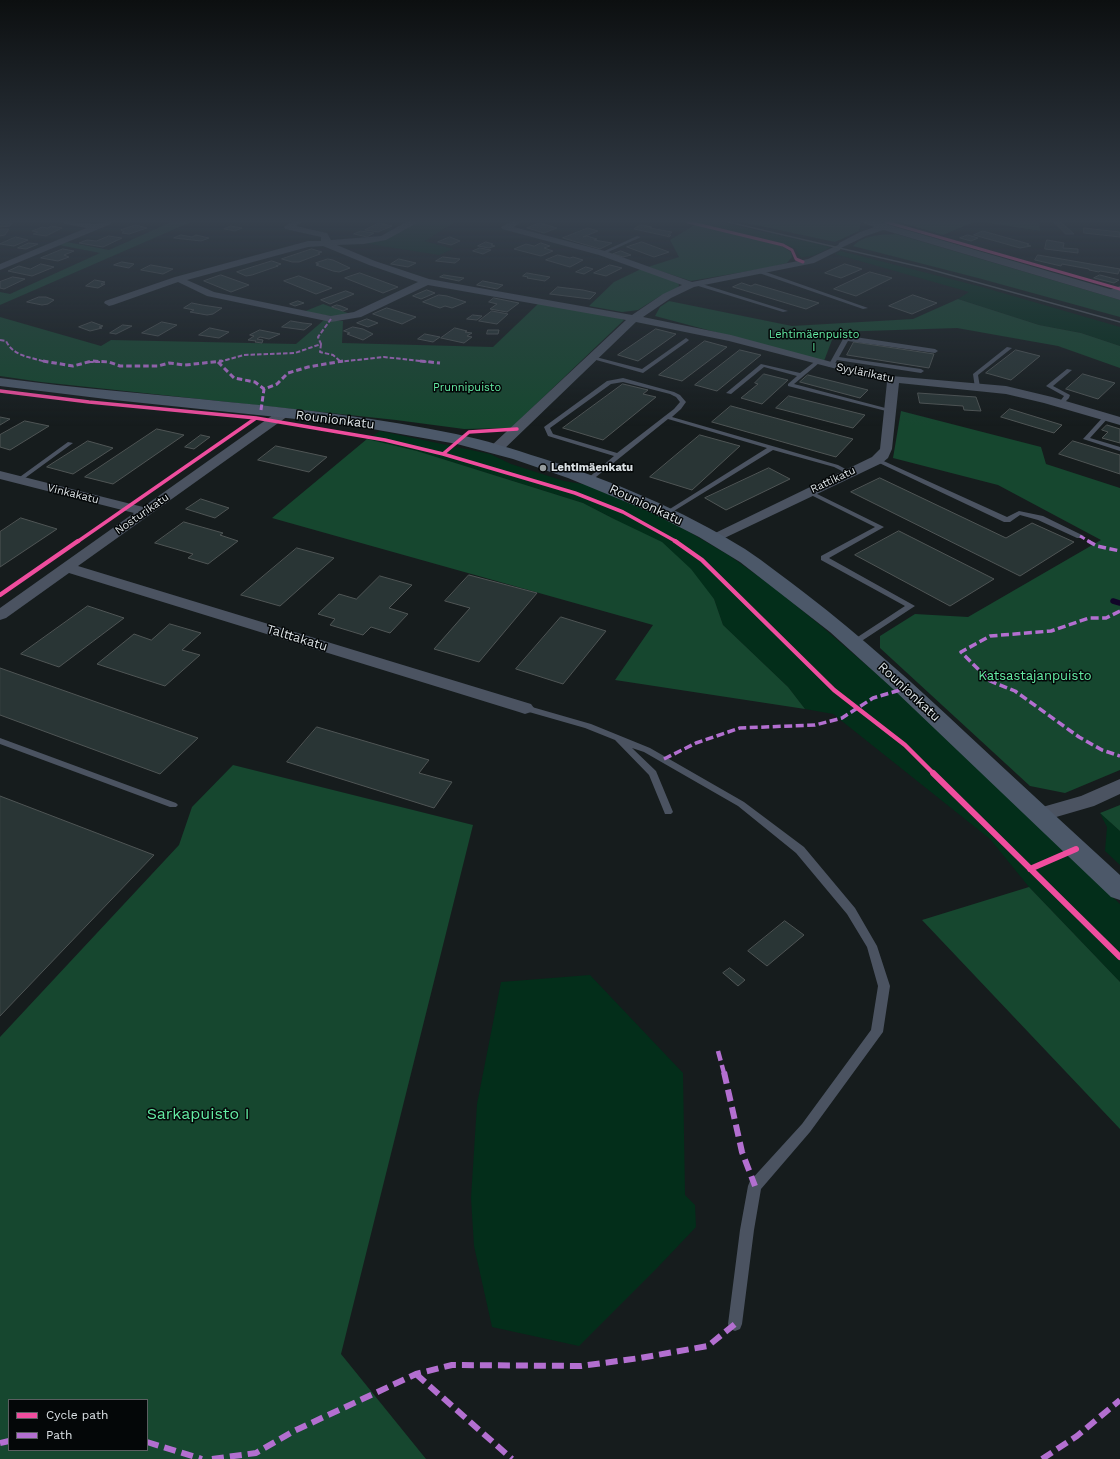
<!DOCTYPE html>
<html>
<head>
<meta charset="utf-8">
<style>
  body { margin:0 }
  #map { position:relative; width:1120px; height:1459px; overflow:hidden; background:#161c1d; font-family:"Work Sans",sans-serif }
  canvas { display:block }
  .legend { position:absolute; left:8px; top:1399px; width:140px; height:52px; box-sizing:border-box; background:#040708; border:1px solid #5a5e60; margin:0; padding:5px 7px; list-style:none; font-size:12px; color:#dbe1e4 }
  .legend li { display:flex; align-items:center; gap:8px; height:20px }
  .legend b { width:20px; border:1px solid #5a5e60 }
</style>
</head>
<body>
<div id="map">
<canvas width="1120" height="1459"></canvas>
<ul class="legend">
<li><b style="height:5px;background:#ef4d9e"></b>Cycle path</li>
<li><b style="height:5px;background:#b36fd0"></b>Path</li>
</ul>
</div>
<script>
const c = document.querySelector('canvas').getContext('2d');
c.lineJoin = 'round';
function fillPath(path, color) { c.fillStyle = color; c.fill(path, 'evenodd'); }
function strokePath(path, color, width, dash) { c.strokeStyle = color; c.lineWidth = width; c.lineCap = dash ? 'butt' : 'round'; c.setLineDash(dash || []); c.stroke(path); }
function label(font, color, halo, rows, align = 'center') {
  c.font = font + ' "Work Sans",sans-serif'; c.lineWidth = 3; c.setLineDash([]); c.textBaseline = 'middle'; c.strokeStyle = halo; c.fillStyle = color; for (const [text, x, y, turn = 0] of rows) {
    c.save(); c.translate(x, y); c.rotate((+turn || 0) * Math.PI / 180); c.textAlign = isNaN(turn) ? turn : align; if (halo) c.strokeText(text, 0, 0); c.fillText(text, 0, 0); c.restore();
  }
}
const green = new Path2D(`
  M416,222H455L425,241L453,249L439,255L363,243L391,236Z
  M693,222H720L831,247L815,255L801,258L796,249L787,245Z
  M841,251L982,287L1120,327V346L1081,333L1039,325L958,299L969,292L835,254Z
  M380,431L490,454L511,464L564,481L588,485L631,503L674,523L730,556L772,586L820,625L908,701L1120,904V982L1029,887L990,839L833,714L805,709L788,687L723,625L714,599L614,519L583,503L417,451L367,440Z
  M1100,813L1120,831V865L1105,851L1107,827Z
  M590,975L683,1073L685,1195L695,1205L696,1227L658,1267L579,1346L492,1327L474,1246L471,1198L477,1104L501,982Z`);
const forest = new Path2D(`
  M171,222H191L0,305V292L10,294L100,253L59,245L67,242L109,250Z
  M741,222H857L861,223L859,231L835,242Z
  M899,222H974L943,235Z
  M983,222H1039L1040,231Z
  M696,224L782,246L791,252L792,257L787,263L772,267L691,281L648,267L679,257L670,240Z
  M896,234L1120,300V317L978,278L853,246C865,234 881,235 896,234Z
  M641,269L678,282L679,285L678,288L660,296L638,310L631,311L622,312L589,306L614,282Z
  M958,299L1039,325L1081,333L1120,346V368L1058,346L957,328L835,332L824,361L655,316L660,307L669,301L792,326L913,319Z
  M539,303L620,318L624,320L511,428L464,429L396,420L41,382L0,376V317L101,346L111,340L296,344L324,320L343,321L342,343L493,347Z
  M323,304L353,315L338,317L303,312Z
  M901,411L1041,447L1046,464L1120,488V770L1065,793L1030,786L880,648V636L915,614L968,617L1101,540L998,485L893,458Z
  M367,439L417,451L583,503L614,519L662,542L691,569L714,599L723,625L788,687L805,709L615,680L653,625L272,518Z
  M233,765L473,825L341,1354L426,1459H0V1037L179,845L192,807ZM9,1400H147V1450H9Z
  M1120,805V831L1100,813Z
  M1029,887L1120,982V1129L922,920Z`);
const stream = new Path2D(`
  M1113,601L1120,603`);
const building = new Path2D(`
  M1054,222H1061L1074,234H1066Z
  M0,223H12L10,226L0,227Z
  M379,223L392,226L378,232L365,230Z
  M540,223L557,228L544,233L527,228Z
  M136,225L147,228L129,234L122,233L124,232L121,230Z
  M641,225L652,227L650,228L672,232L668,235H671L669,237L666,236L634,229Z
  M52,226L62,228L46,236L33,234L38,232L32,231L42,227L47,228Z
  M231,226L242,228L235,231L224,229Z
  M588,228L598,231L583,237L587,236L597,239L594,240L612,243L600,249L563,238Z
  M1084,228L1120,232V237L1084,233Z
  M0,229H9L5,235L0,236Z
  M361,231L374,233L367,237L354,234Z
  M983,231L1029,244L1027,245L1031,246L1020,248L974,235Z
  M181,235L192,237L196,235L209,238L201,241L174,238Z
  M968,235L978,238L971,241L960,238Z
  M109,236L122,238L103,247L79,243L87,240L96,241Z
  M16,237L28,240L14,246L0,244Z
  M450,237L460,241L451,245L438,242Z
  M1047,240L1064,243L1063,248L1078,249V253L1045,249Z
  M486,242L493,244L491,245L495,246L489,248L478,246Z
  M642,242L669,252L654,257L627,247Z
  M29,243L38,244L26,249L18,248Z
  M541,243L550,246L544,248L553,251L541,256L514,249L526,244L534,246Z
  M480,248L491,250L483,254L473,251Z
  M63,249L74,251L64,255L69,257L58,261L41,258Z
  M312,249L322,252L318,253L320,254L299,262H292L282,259Z
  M621,251L631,255L623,257L613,254Z
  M558,255L570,258L573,257L583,260L570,267L546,260Z
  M1038,255L1120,269L1118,274L1100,271L1099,272L1089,270V269L1062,264L1061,266L1035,260Z
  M443,257L460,259L455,263L436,261Z
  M328,259L333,260L350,268L339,272L333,271L316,265L319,264L316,263Z
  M399,259L416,263L408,267L391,264Z
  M272,261L281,264L276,266H278L252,275L246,276L237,272Z
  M122,262L134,264L129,268L114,265Z
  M41,264L54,267L32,276L8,271L19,266L30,269Z
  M845,264L862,269L841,278L825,273Z
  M151,265L173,269L163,274L141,270Z
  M610,265L622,268L606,276L594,273Z
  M586,267L593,269L584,274L576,272Z
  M870,272L892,278L856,296L834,289Z
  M360,273L398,287L383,293L345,278Z
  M527,273L550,277L545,281L527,278L528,277L523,276Z
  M221,275L249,285L231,292L204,281Z
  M444,275L457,277L464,278L459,281L440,277Z
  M1100,275L1119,280L1114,283L1094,278Z
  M299,276L332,288L316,294L284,281Z
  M13,277L25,279L4,289L0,288V282Z
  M95,280L105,282L101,284H105L98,288L86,286Z
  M483,281L503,285L497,289L477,285Z
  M742,283L751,286L755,284L819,303L806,309L733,287Z
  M558,287L583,290L596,293L590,299L550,294Z
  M427,290L435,293L421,299L413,296Z
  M346,291L354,294L330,304L321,300Z
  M439,295L447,296L466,302L452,308L445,306L440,308L423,302Z
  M913,295L937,303L912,314L889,306Z
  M39,297H46L54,300L48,304L42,305L27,302Z
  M494,298L519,303L507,312L490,309L497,304L489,302Z
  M298,301L304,303L295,306L290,304Z
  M192,303L202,305L222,308L213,314L207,315L190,312L194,310L184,308Z
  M337,305L341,306L348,309L343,311L332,307Z
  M387,308L416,317L402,324L373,314Z
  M492,311L508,314L497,324L479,321Z
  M473,315L482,316L477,320L467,319Z
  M367,319L378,323L368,327L357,323Z
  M291,321L303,323L312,324L304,330L282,327Z
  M92,322L103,326L99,327L102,328L90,331L79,327Z
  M162,322L177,325L158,336L142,333Z
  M123,325L132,326L116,334L110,333Z
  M353,327L363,329L373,334L363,340L347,334L350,333L344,331Z
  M210,328L229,332L219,338L199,335Z
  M455,328L467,331L465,332L472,333L467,336L472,337L464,343L441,338Z
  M656,329L676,334L638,361L618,355Z
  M260,330L280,334L269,339L260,337L257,339L263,340L262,343L255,342L256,341L248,340L254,336L250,335Z
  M488,330H499L498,334H487Z
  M425,334L440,337L433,342L418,339Z
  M705,341L727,347L682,381L659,375Z
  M854,342L934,354L929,368L847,355Z
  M740,350L761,355L717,391L695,385Z
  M1016,350L1040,356L1011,380L986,373Z
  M764,374L788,380L762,404L741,398L758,384L755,383Z
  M1083,374L1115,383L1098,399L1066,389Z
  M808,375L868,390L860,398L800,382Z
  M623,384L648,390L643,394L656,397L603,440L563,428Z
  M918,393L976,397L981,411L964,410L963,406L920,403Z
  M789,396L865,415L853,428L776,408Z
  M731,406L853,439L836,457L712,422Z
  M1010,409L1062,425L1054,433L1001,417Z
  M0,417L10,419L0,425Z
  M25,421L49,426L10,450L0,447V435Z
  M1107,425L1120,429V443L1102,438L1108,432L1102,430Z
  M157,429L184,435L113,484L85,477Z
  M201,435L210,437L194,449L185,447Z
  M700,435L740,446L692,490L650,477Z
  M88,441L113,448L73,474L47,467Z
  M1073,441L1120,455V474L1059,454Z
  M276,446L327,457L309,472L258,460Z
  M769,468L790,479L726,510L705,498Z
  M880,478L1006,538L1032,523L1074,542L1020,576L851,492Z
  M201,499L229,508L215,518L186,509Z
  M21,518L57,529L0,567V532Z
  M184,522L223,533L220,535L238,541L208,564L188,558L193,554L155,543Z
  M899,531L994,579L950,606L855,555Z
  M297,548L334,558L280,606L241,595Z
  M469,575L537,593L479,662L434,649L470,608L445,601Z
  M380,576L412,585L389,608L408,614L390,633L371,627L363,635L330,625L335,619L318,614L339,594L356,599Z
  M88,606L124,618L59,667L21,654Z
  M561,617L606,631L563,684L516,669Z
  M170,624L201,633L182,650L200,655L165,686L97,664L134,634L151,640Z
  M0,668L198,738L160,774L0,715Z
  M317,727L429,760L419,773L452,782L434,808L287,762Z
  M0,796L154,855L0,1016Z
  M785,921L804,935L767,966L748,951Z
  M730,968L745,980L738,986L723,973Z`);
const service = new Path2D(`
  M637,236L641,237L604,254L600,253Z
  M759,271H763L868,308L863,309L759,273Z
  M695,283H699L788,311L783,312L695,285Z
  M846,337H855L935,349L938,351L935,353L848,341L839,357L921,369L924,371L921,373L837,360L833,367H829L828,366L843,339Z
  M686,338L689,340L688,341L643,373L589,358L592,356L642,369Z
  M1007,347L1012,348L978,375L980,387L975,388L973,374Z
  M817,360L819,361V363L794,384L893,410L890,412L788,386V384L797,376L764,367L731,394L726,393L761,364L800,373Z
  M1067,369L1072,370L1053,386L1070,395L1069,398L1061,406L1058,404L1064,396L1046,386Z
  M623,378L674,392L680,395L686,402L681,409L672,417L838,465L853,473L852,474H848L834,467L773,450L669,514H665V512L767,448L668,419L591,481H587V479L614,456L548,436L544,427L607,381ZM623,382L670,394L676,397L680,402L674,409L617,453L553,434L550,428L611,384Z
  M1104,416L1109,417L1090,438L1120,447V451L1083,439Z
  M68,442L73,443L21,481H17V479Z
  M877,458L1007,517L1019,511L1043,516L1084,536L1080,538H1077L1038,520L1020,515L1010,522H1004L875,461L874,460Z
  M809,490L884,527L829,558L915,606L857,644H851L850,642L905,606L821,560V556L875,527L807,493V491Z
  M525,705L591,724L650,748L744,802L804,847L855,908L877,946L890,986L883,1032L810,1132L761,1189L754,1230L742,1324L740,1329L735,1331L730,1329L728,1324L740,1230L748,1186L750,1181L802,1124L871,1030L878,986L867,947L847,914L796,853L738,806L644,752L632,748L656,771L673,812L671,814H665L649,775L615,740L585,728L522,710L521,708Z
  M0,738L176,803L178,805L176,807H170L0,744Z`);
const minor = new Path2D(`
  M64,222C74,222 83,223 93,224C99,224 106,222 112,222L111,224L0,270V264L86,228L65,224Z
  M292,222H302L296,226L327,233L331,240L381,236L406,222H416L415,224L386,240L364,244L337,245L375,261L429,279L632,315L663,294L682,285L599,255L502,229L501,227L510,222H521L514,227L605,251L692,282L808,259L838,245L839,243L860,232L883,224L886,225L887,227L886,229L866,236L841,248L840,250L814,263L694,287L671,298L643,317L731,335L880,375L1006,386L1052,397L1120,417V425L1044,403L1006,394L899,383L892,449L888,458L882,463L714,543L709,542L707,539L709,536L872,457L880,449L887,382L729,341L636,322L501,452H491L490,449L491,446L626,320L428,285L361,317L331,322L207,296L178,282L113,305L109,306L104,303L105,301L175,277L308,241H321V237L285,229L284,227ZM323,246L369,265L418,282L354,312L331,316L214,292L187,280L308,247Z
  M1120,286V293L1111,296L1106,293L1107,291Z
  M284,409L288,410L290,413L288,416L78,566L531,704L534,708L531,712L525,714L519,712L69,573L6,618L0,620V608L134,513L0,479V471L143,507L280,410Z
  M1120,779V794L1094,806L1039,822L1032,820L1029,815L1032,810L1081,796Z`);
const tertiary = new Path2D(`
  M864,222H879L1120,292V300L887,231L865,224Z`);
const secondary = new Path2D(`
  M0,378C151,398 306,403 456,434C485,440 513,449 541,458C612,481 681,509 745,549C766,563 786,579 806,594C862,637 914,684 965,732C1016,780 1068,827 1120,875V900L1111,897L892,688L830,632L740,562L699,537L648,511L568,478L513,459L457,444L344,424L114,400L0,386Z`);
const rail = new Path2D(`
  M728,222L925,268L1120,322`);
const quietFar4 = new Path2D(`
  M0,340L6,341C14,357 31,357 46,362
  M321,344L320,352L333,355L340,361
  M89,362H106
  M219,362L244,355L295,353L321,344L318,337L331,319
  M338,362L384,357L429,362`);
const quietFar3 = new Path2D(`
  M43,361L73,366L92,361L109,362L120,366H158L169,363L185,365L222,361
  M420,361L440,363
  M218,362L234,378L255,382L264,389L277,384L288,373L308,367L343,361
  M261,410L264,389
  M1080,536L1090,542`);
const quietFar2 = new Path2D(`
  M1088,541L1097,546L1120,551
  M1120,611L1106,618H1089L1051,631L990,636L961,652L990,681L1015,691L1079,737L1102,750L1120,756
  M664,759L696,743L740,728L815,725L842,718L873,698L907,688`);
const quietFar1 = new Path2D(`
  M718,1051L724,1073`);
const quiet = new Path2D(`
  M724,1072L742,1152L755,1186
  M416,1374L512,1459
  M147,1442L202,1459
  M0,1443L9,1441
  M212,1459L256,1453L294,1431L416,1374L452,1365L581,1366L640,1358L708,1346L735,1324
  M1042,1459L1077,1436L1120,1400`);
const cyclewayFar3 = new Path2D(`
  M688,222L783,245L792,250L796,259L803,262
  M886,222L1120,289`);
const cyclewayFar2 = new Path2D(`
  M0,391L89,402L256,418L385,440L443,454L575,493L623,512L677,542
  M443,454L469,432L517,429
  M77,542L256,418`);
const cyclewayFar1 = new Path2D(`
  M675,541L702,560L834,690L905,745L934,774
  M0,595L78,541`);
const cycleway = new Path2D(`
  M933,773L1120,957
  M1030,869L1076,849`);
const markers = [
  [543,468,4,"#969c9e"]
];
const farParknames = [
  ["Lehtimäenpuisto",814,335],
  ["I",814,348],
  ["Prunnipuisto",467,388]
];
const farStreetnames = [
  ["Syylärikatu",865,373,12],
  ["Rattikatu",833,480,-25],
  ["Vinkakatu",73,494,14],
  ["Nosturikatu",142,514,-35]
];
const farPoinames = [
  ["Lehtimäenkatu",551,468]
];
const streetNames = [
  ["Rounionkatu",335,420,7],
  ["Rounionkatu",646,505,25],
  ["Talttakatu",297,638,17],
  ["Rounionkatu",909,692,43]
];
const parkNames = [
  ["Katsastajanpuisto",1035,676]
];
const nearParknames = [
  ["Sarkapuisto I",198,1114]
];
fillPath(green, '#032e1a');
fillPath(forest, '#16472f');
strokePath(stream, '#110528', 5.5);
fillPath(building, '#293535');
strokePath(building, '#4f5555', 1);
fillPath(service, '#4b5361');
fillPath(minor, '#4b5361');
fillPath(tertiary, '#4b5361');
fillPath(secondary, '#4c5869');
strokePath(rail, '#555b61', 1.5);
strokePath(quietFar4, '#b36fd0', 2, [4.5, 2]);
strokePath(quietFar3, '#b36fd0', 3, [5.5, 3]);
strokePath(quietFar2, '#b36fd0', 3.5, [8, 3.5]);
strokePath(quietFar1, '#b36fd0', 4.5, [10, 4.5]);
strokePath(quiet, '#b36fd0', 6, [12, 6]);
strokePath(cyclewayFar3, '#ef4d9e', 3);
strokePath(cyclewayFar2, '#ef4d9e', 3.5);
strokePath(cyclewayFar1, '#ef4d9e', 4.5);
strokePath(cycleway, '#ef4d9e', 6);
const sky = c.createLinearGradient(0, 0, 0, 426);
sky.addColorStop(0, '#0c0f10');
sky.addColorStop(0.52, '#36404c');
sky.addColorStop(1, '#36404c00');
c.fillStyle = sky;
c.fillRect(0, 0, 1120, 426);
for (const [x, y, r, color] of markers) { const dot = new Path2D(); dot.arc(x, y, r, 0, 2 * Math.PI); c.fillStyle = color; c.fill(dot); strokePath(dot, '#040708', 1.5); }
label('11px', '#64eca4', '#040708', farParknames);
label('11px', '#dbe1e4', '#040708', farStreetnames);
label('bold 11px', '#dbe1e4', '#040708', farPoinames, 'left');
label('13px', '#dbe1e4', '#040708', streetNames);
label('13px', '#64eca4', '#040708', parkNames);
label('16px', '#64eca4', '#040708', nearParknames);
</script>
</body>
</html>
